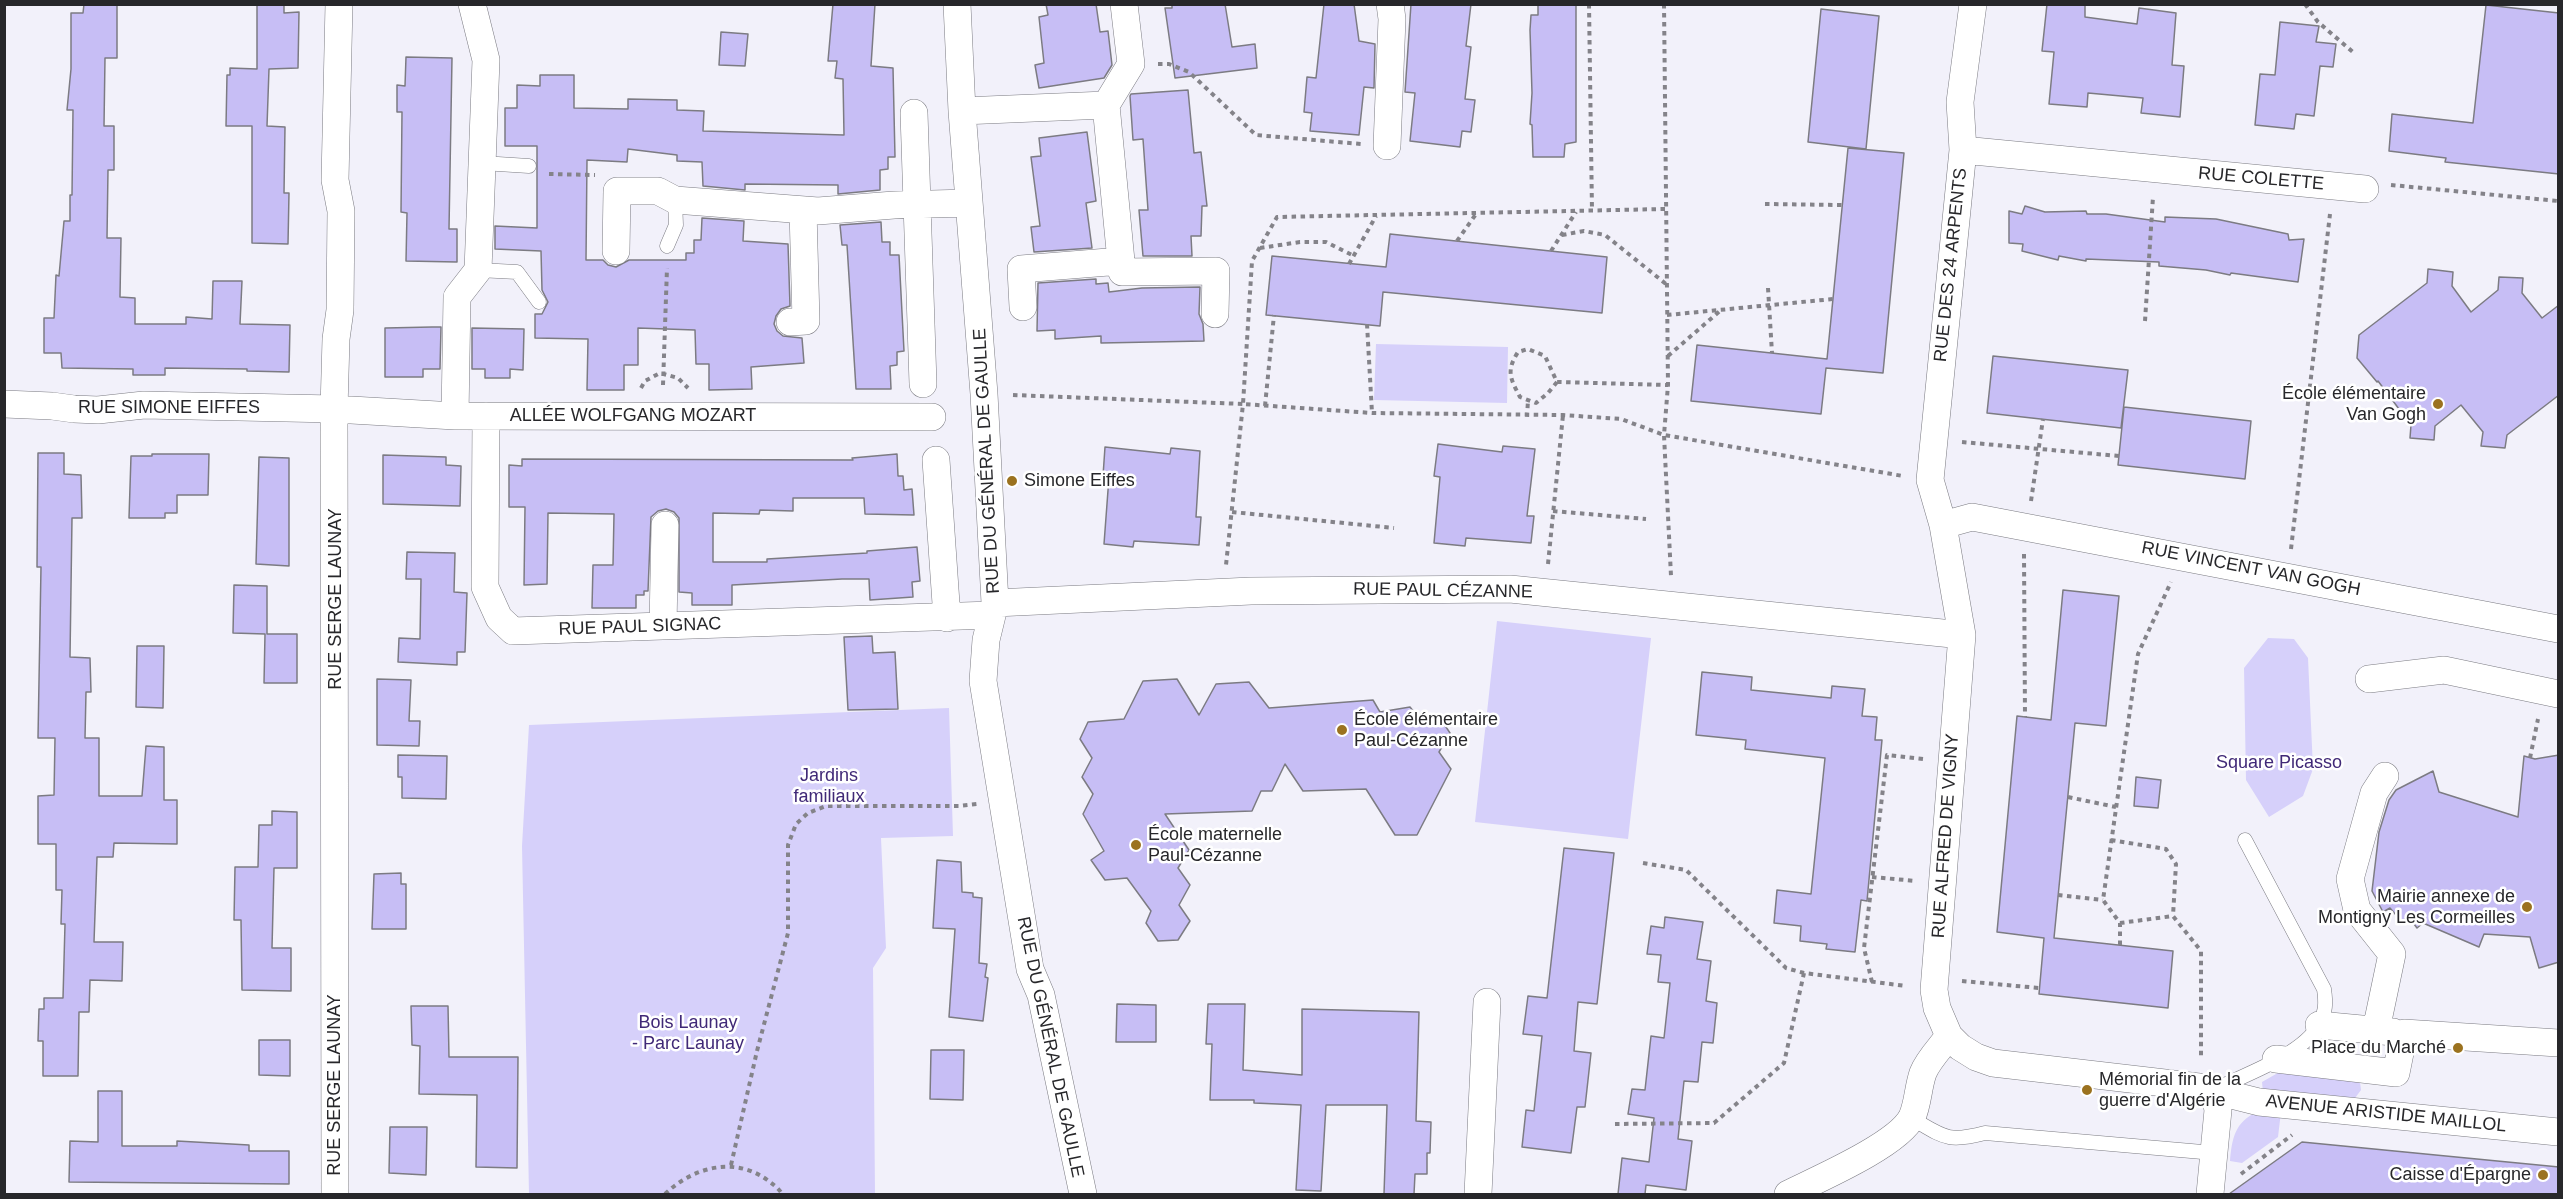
<!DOCTYPE html>
<html>
<head>
<meta charset="utf-8">
<style>
  body { margin:0 }
  #map { position:relative; width:2563px; height:1199px; overflow:hidden; background:#f2f1fa; font-family:Helvetica,sans-serif }
  canvas { display:block }
  .frame { position:absolute; inset:0; border:6px solid #27272a; pointer-events:none }
</style>
</head>
<body>
<div id="map">
<canvas width="2563" height="1199"></canvas>
<div class="frame"></div>
</div>
<script>
const c = document.querySelector('canvas').getContext('2d');
c.lineJoin = 'round';
function fillPath(path, color) { c.fillStyle = color; c.fill(path, 'evenodd'); }
function strokePath(path, color, width, dash) { c.strokeStyle = color; c.lineWidth = width; c.lineCap = dash ? 'butt' : 'round'; c.setLineDash(dash || []); c.stroke(path); }
function label(font, color, halo, rows, align = 'center') {
  c.font = font + ' Helvetica,sans-serif'; c.lineWidth = 5; c.setLineDash([]); c.textBaseline = 'middle'; c.strokeStyle = halo; c.fillStyle = color; for (const [text, x, y, turn = 0] of rows) {
    c.save(); c.translate(x, y); c.rotate((+turn || 0) * Math.PI / 180); c.textAlign = isNaN(turn) ? turn : align; if (halo) c.strokeText(text, 0, 0); c.fillText(text, 0, 0); c.restore();
  }
}
const green = new Path2D(`
  M1376,344L1508,347L1507,403L1374,400Z
  M1497,621L1651,638L1628,839L1475,822Z
  M2268,638L2294,639L2308,658L2313,769L2303,796L2269,817L2246,780L2244,668Z
  M949,708L953,836L881,838L886,948L873,968L875,1194H529L522,846L529,725Z
  M2283,1070L2360,1082L2361,1090L2352,1102L2263,1092L2262,1082Z
  M2257,1112H2281L2278,1137L2242,1163L2230,1161C2232,1138 2235,1122 2257,1112Z`);
const building = new Path2D(`
  M84,4H117V58H105L104,126H114V170H108L107,238H121L120,297L135,298V324H186V317L212,319L213,281H242L240,324L290,325L289,372L247,371V369L165,368V375H133V369L62,368L61,353H44V318H54L56,275L59,276L64,221H70V195H72L73,110H67L71,69V13H83Z
  M257,4H284V13L299,12L298,68L269,69L267,126L285,127L284,193H289L288,244L252,243V126H226L227,75H230V68L257,69Z
  M833,4H875L871,66L893,68L895,157H888V169L880,170V190L838,194V185L745,184V190L703,186L702,162L677,161V155L628,149L627,162L587,160L586,260H603L608,265L616,267L629,260H686V253H694V240H701L702,218L744,221L743,241L788,244L790,306L781,309L776,316L774,324L777,331L783,336L802,338L804,363L751,367L752,389L709,390V364H696L695,330L638,328V365H624V390H587L588,339L535,338V314H542L548,302L542,290L541,251L495,249V226L537,228V146H505V108H517V85L540,86V75H574V108L628,109V99L677,100V110L704,111L703,131L844,135L843,79L835,78L837,61H828Z
  M1046,4H1096L1100,32L1108,31L1112,65L1104,78L1039,88L1035,65L1044,63L1039,17L1048,15Z
  M1172,4H1225L1232,47L1255,44L1257,68L1175,78L1165,8H1172Z
  M1324,4H1354L1359,41L1375,44L1374,88L1364,87L1359,135L1310,131L1312,113L1304,112L1307,77L1316,78Z
  M1411,4H1471L1466,46L1471,47L1465,99L1475,100L1471,132L1462,131L1460,147L1410,141L1415,93L1405,92Z
  M1538,4H1576V142L1565,144L1564,157H1533L1532,125L1530,124L1532,93L1530,30L1531,15H1538Z
  M2047,4H2085V17L2137,24L2139,8L2176,13L2172,65L2184,66L2180,117L2141,113L2143,98L2088,93L2087,107L2049,104L2054,52L2042,51Z
  M2486,5L2559,13V174L2445,162L2446,158L2389,151L2392,114L2473,123Z
  M1821,9L1879,16L1866,149L1808,142Z
  M2280,22L2319,26L2316,42L2336,44L2333,67L2320,66L2314,116L2296,114L2294,129L2255,125L2260,74L2275,75Z
  M721,32L748,34L745,66L719,65Z
  M406,57L452,58L449,229H457V262L406,261L407,213L401,212L402,112H397V85L405,86Z
  M1188,90L1194,153L1201,152L1207,206H1202L1201,236H1191L1192,256H1143L1139,210H1148L1143,139L1133,140L1130,96L1131,94Z
  M1087,132L1096,201L1086,203L1092,248L1034,252L1031,227L1040,226L1031,157L1041,156L1039,138Z
  M1848,148L1904,153L1883,373L1826,368L1821,414L1691,401L1697,345L1827,359Z
  M2025,206L2045,212L2086,211L2087,214H2106L2165,222V217L2216,219L2288,234L2289,240L2304,239L2298,282L2231,273L2230,275L2206,270L2159,266V262L2086,259V261L2059,256L2058,260L2022,251L2023,244L2009,243V211L2022,214Z
  M881,222L882,242H890V255H899L904,351L897,352V365L890,366L891,389H856L847,245H842L840,225Z
  M1390,234L1607,257L1602,313L1383,292L1380,326L1266,315L1272,256L1386,267Z
  M2428,269L2453,272L2452,286L2471,312L2498,290L2499,277L2523,278L2522,293L2542,318L2559,305V395L2507,435L2505,448L2481,446L2483,432L2461,405L2435,426L2434,440L2410,438L2411,425L2378,381L2377,382L2357,358L2359,335L2427,283Z
  M1096,279V284L1108,283L1109,292L1142,288L1200,287L1199,314L1203,324L1204,341L1101,343V336L1055,339V330L1037,331L1038,283Z
  M432,327H441L440,369H423V377H385V328Z
  M472,328L524,329L523,370L510,369V378H485V369H472Z
  M1993,356L2128,370L2121,428L1987,413Z
  M2124,407L2251,421L2245,479L2118,465Z
  M1438,444L1502,452L1503,446L1535,449L1527,516H1534L1531,543L1466,538L1465,546L1434,543L1440,477L1434,476Z
  M1105,447L1170,454L1171,448L1200,451L1196,517H1201L1199,545L1134,541L1133,547L1104,544L1109,477L1103,476Z
  M38,453H64V474L81,475L82,518H72L70,657L90,658L91,692H86L85,738H99V796H142L146,746L164,747V800H177V844L114,843L113,857H97L94,942H123L122,981L90,980L89,1012H79L78,1076H43V1041H38L39,1009H44V998H63L65,924H61L62,890H56V844H38V796L54,795L55,738H38L41,567H37Z
  M152,454H209L208,495H177V513H165V518H129L131,456H152Z
  M897,454L898,476H903L904,490L912,489L914,515L865,514L864,498H793V511L760,510L759,514L713,513V562H767V559L867,553V551L917,547L920,581L912,582L913,597L870,600L869,579H842L732,585V605H692V593L679,592V518L674,512L666,509L658,511L651,517L648,591H644V595H636V608H592L593,565H613L614,514L548,513L547,584L524,585L525,507H509V465L522,466V459L853,460L852,458Z
  M383,455L446,457V465L461,466L460,506L383,504Z
  M259,457L289,458V566L256,564Z
  M407,552L455,553L454,592L467,593L465,652H457V665L398,662L399,638L420,639L421,579H406Z
  M234,585L267,586V634H297V683H264L265,634L233,633Z
  M2063,590L2119,596L2106,726L2075,723L2054,938L2173,951L2168,1008L2039,994L2044,938L1997,932L2017,716L2051,720Z
  M872,636L873,653L895,652L898,709L848,710L844,637Z
  M137,646H164L163,708L136,707Z
  M1702,672L1752,677L1751,690L1831,698L1832,686L1865,689L1862,716L1877,717L1875,740H1882L1867,901L1861,900L1855,952L1826,949L1827,944L1800,941L1801,926L1774,923L1777,890L1811,894L1825,758L1745,749L1746,740L1696,735Z
  M377,679L411,680L409,721H420L419,746L377,745Z
  M1177,679L1199,715L1216,684L1249,682L1269,708L1373,700L1380,712L1410,707L1418,717L1438,715L1450,733L1439,752L1451,769L1417,835H1395L1366,789L1303,791L1285,764L1272,791H1261L1252,811L1165,814L1189,850L1178,868L1190,885L1179,905L1190,921L1178,940L1158,941L1146,923L1151,911L1127,878L1105,880L1091,860L1104,851L1083,814L1093,794L1082,777L1092,758L1080,739L1088,722L1124,719L1143,681Z
  M398,755L447,756L446,799L402,798V777H398Z
  M2559,755V962L2539,968L2530,937L2484,934L2479,947L2423,923L2417,928L2408,916L2402,922L2390,908L2383,912L2372,891L2379,832L2389,800L2396,790L2433,771L2439,792L2518,817L2524,756L2535,759Z
  M2136,777L2161,780L2158,808L2134,806Z
  M272,811L297,812V868H274L272,948H291V991L242,990L241,920H234L235,867H258L259,825H272Z
  M1564,848L1614,853L1597,1004L1578,1002L1574,1051L1591,1053L1585,1107H1577L1571,1153L1522,1147L1526,1110L1534,1111L1542,1036L1523,1034L1528,996L1547,998Z
  M937,860L961,862L962,892L973,893V897L982,898L979,963L987,964L985,977L988,978L983,1021L949,1017L955,929L933,928Z
  M401,873V884H406V929H372L374,874Z
  M1665,917L1703,922L1697,959L1711,961L1706,1001L1717,1003L1713,1043L1702,1042L1698,1082L1684,1081L1678,1139L1692,1141L1686,1190L1646,1185L1645,1194H1618L1622,1158L1649,1162L1654,1118L1628,1114L1632,1089L1645,1090L1651,1036L1664,1038L1670,983L1658,982L1661,955L1647,954L1651,926L1664,928Z
  M1117,1004L1156,1005V1042H1116Z
  M1208,1004H1245L1243,1070L1302,1075V1009L1419,1012L1416,1121L1431,1122L1430,1153H1427V1174H1415L1414,1194H1384L1387,1105H1326L1321,1191L1296,1190L1301,1105L1254,1103V1100H1210L1212,1044H1206Z
  M411,1006H448L449,1057H518L517,1168L476,1167L477,1095L419,1094L420,1046L412,1045Z
  M259,1040H290V1076L259,1075Z
  M931,1050H964L963,1100L930,1099Z
  M98,1091H122V1146H177V1141L249,1145V1151H289V1184L69,1182L70,1141L98,1142Z
  M390,1127H427L426,1175L389,1173Z
  M2302,1142L2559,1167V1194H2229Z`);
const path = new Path2D(`
  M1589,4L1592,211
  M1664,4L1668,385L1664,435L1671,576
  M2305,4L2318,22L2354,53
  M1158,64H1169L1189,72L1256,135L1361,144
  M549,174L595,175
  M2391,185L2558,201
  M1765,204L1842,205
  M1665,209L1277,217L1252,261L1243,404L1372,413L1563,415L1621,419L1664,435L1903,476
  M1562,235L1584,231L1605,235L1666,284
  M1457,241L1476,214
  M1260,248L1300,242H1326L1354,256
  M1551,251L1576,212
  M1349,264L1376,216
  M1768,288L1772,353
  M1667,315L1833,299
  M2145,321L2153,197
  M1367,324L1372,413
  M1668,356L1721,310
  M1557,382L1548,393L1536,403L1520,397C1510,378 1506,371 1518,352L1528,349L1545,356L1557,382L1668,385
  M663,385L667,268
  M641,388L645,381L660,373L678,378L688,388
  M1013,395L1243,404L1226,565
  M1265,406L1274,315
  M1527,417L1528,400
  M1962,442L2119,456
  M2031,501L2043,419
  M1553,511L1646,519
  M1232,512L1394,528
  M2291,549L2330,214
  M2024,554L2025,717
  M1548,564L1563,415
  M2530,758L2538,719
  M2068,797L2116,807
  M2111,840L2166,849L2176,864L2173,916
  M1643,863L1686,870L1786,968L1804,973L1906,986
  M1872,877L1916,881
  M2058,895L2103,900
  M2120,923L2173,916L2201,951V1058
  M2120,945V923L2103,900L2138,654L2171,582
  M1962,981L2039,988
  M1872,982L1864,948L1887,755L1923,759
  M1615,1124L1714,1123L1784,1063L1804,973
  M731,1165L757,1051L788,933V845L796,824L808,813L826,806H959L977,804
  M2241,1174L2292,1135
  M665,1194C692,1168 733,1156 766,1179C772,1184 778,1187 782,1194`);
const lane = new Path2D(`
  M482,163L529,166
  M667,246L676,225L675,200
  M478,270L517,272L539,302
  M2216,1089C2246,1074 2302,1055 2319,1025C2326,1013 2326,1002 2324,989L2245,840
  M1911,1118C1944,1137 1947,1143 1985,1133L2214,1153`);
const street = new Path2D(`
  M957,4L962,111L984,394L995,603L986,640L983,681L1030,969L1041,995L1083,1194
  M1973,4L1960,102L1963,150L1930,480L1943,525L1962,635L1934,990L1937,1008L1949,1036L1960,1047L1976,1057L1993,1063L2199,1087L2259,1102L2558,1132
  M1106,105L1131,64L1124,4
  M962,111L1106,105L1121,261
  M914,113L923,384
  M1387,146L1392,19L1390,4
  M1963,150L2365,189
  M616,251L617,191H658L675,200L818,211L894,205L969,203
  M1023,307L1021,269L1121,261L1122,272L1216,271L1215,314
  M790,322L806,321L803,210
  M4,404L52,406L74,409L98,410L144,405L334,409L455,416L932,417
  M455,416L457,297L478,270L486,60L472,4
  M486,416L485,587L499,618L513,631L992,615
  M936,460L947,618
  M1943,525L1972,517L2558,629
  M995,603L1251,591L1510,589L1962,635
  M663,626L665,525
  M2369,679L2444,670L2558,694
  M2319,1025L2393,1032
  M2376,1030L2392,954L2357,910L2350,879L2374,793L2385,776
  M2276,1059L2396,1073L2404,1033L2558,1043
  M335,1194L334,409L336,339L340,310L341,211L335,180L339,4
  M1478,1194L1487,1002
  M1788,1194C1816,1180 1898,1145 1912,1117C1918,1104 1918,1087 1923,1073C1928,1060 1941,1047 1949,1036
  M2210,1194L2218,1110L2214,1090`);
const markers = [
  [2438,404,6,"#9b721f"],
  [1012,481,6,"#9b721f"],
  [1342,730,6,"#9b721f"],
  [1136,845,6,"#9b721f"],
  [2527,907,6,"#9b721f"],
  [2458,1048,6,"#9b721f"],
  [2087,1090,6,"#9b721f"],
  [2543,1175,6,"#9b721f"]
];
const streetNames = [
  ["RUE COLETTE",2261,179,5],
  ["RUE DES 24 ARPENTS",1951,265,-84],
  ["RUE SIMONE EIFFES",169,408],
  ["ALLÉE WOLFGANG MOZART",633,416],
  ["RUE DU GÉNÉRAL DE GAULLE",987,461,-93],
  ["RUE VINCENT VAN GOGH",2251,569,11],
  ["RUE PAUL CÉZANNE",1443,591,1],
  ["RUE SERGE LAUNAY",336,599,-90],
  ["RUE PAUL SIGNAC",640,627,-2],
  ["RUE ALFRED DE VIGNY",1946,836,-86],
  ["RUE DU GÉNÉRAL DE GAULLE",1050,1047,78],
  ["RUE SERGE LAUNAY",335,1085,-90],
  ["AVENUE ARISTIDE MAILLOL",2386,1114,6]
];
const poiNames = [
  ["École élémentaire",2426,394],
  ["Van Gogh",2426,415],
  ["Simone Eiffes",1024,481,"left"],
  ["École élémentaire",1354,720,"left"],
  ["Paul-Cézanne",1354,741,"left"],
  ["École maternelle",1148,835,"left"],
  ["Paul-Cézanne",1148,856,"left"],
  ["Mairie annexe de",2515,897],
  ["Montigny Les Cormeilles",2515,918],
  ["Place du Marché",2446,1048],
  ["Mémorial fin de la",2099,1080,"left"],
  ["guerre d'Algérie",2099,1101,"left"],
  ["Caisse d'Épargne",2531,1175]
];
const parkNames = [
  ["Square Picasso",2279,763],
  ["Jardins",829,776],
  ["familiaux",829,797],
  ["Bois Launay",688,1023],
  ["- Parc Launay",688,1044]
];
fillPath(green, '#d6d0fa');
fillPath(building, '#c7bef5');
strokePath(building, '#7c7b82', 1.5);
strokePath(lane, '#7b7b82', 15);
strokePath(street, '#7b7b82', 28);
strokePath(path, '#848389', 4, [4.5, 4.5]);
strokePath(lane, '#fff', 14);
strokePath(street, '#fff', 27);
for (const [x, y, r, color] of markers) { const dot = new Path2D(); dot.arc(x, y, r, 0, 2 * Math.PI); c.fillStyle = color; c.fill(dot); strokePath(dot, '#fff', 2); }
label('18px', '#27272a', '#fff', streetNames);
label('18px', '#27272a', '#fff', poiNames, 'right');
label('18px', '#402977', '#fff', parkNames);
</script>
</body>
</html>
